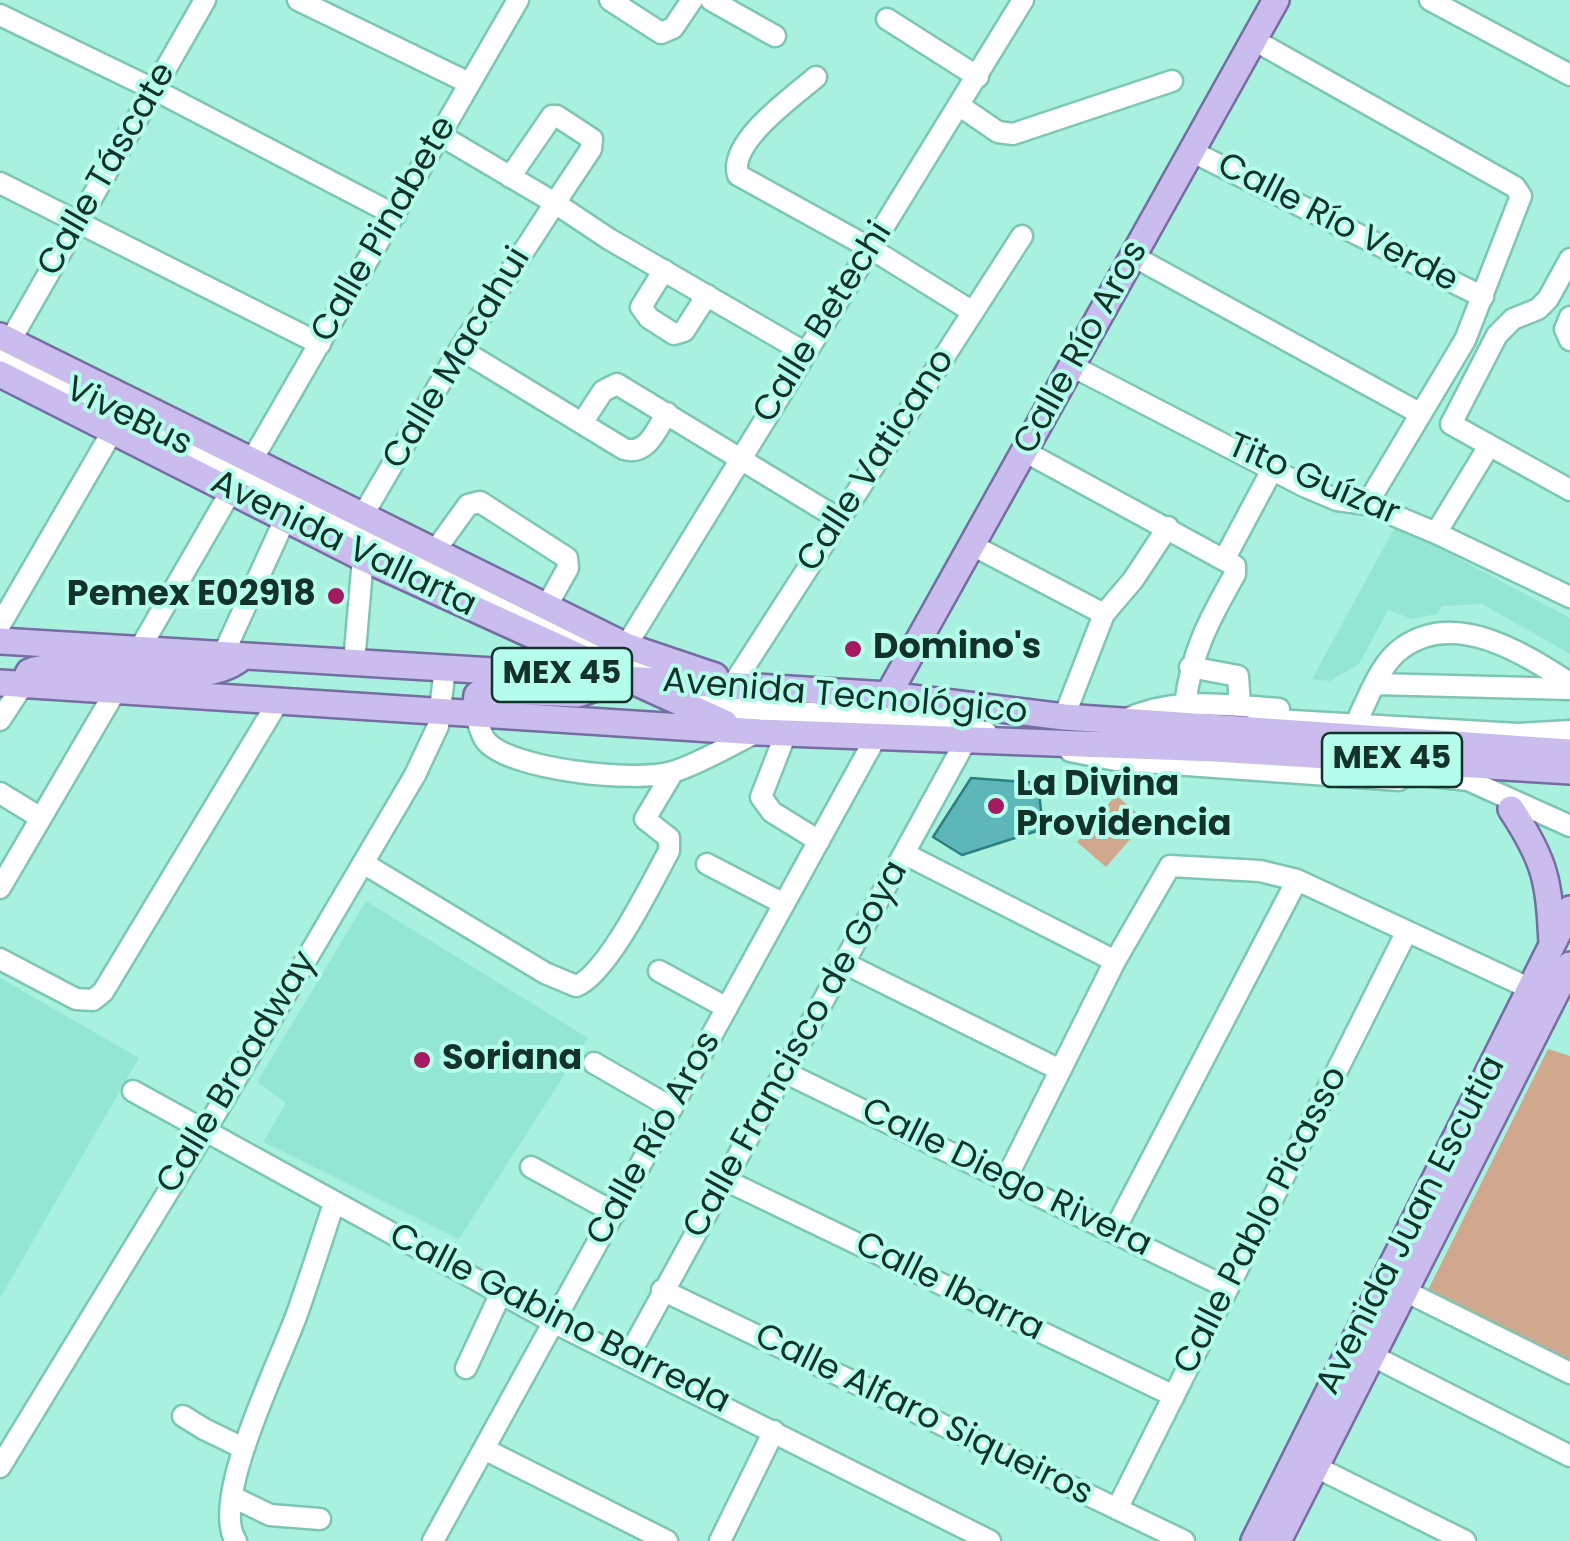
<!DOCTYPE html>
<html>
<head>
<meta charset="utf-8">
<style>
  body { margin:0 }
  canvas { display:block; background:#a7f1de }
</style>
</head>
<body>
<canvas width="1570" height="1541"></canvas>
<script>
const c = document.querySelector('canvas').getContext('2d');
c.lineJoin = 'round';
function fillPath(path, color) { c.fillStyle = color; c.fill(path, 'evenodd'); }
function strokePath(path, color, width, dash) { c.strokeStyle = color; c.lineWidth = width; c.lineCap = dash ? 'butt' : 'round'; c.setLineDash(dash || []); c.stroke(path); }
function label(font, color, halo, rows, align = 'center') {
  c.font = font + ' Poppins,sans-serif'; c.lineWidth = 8; c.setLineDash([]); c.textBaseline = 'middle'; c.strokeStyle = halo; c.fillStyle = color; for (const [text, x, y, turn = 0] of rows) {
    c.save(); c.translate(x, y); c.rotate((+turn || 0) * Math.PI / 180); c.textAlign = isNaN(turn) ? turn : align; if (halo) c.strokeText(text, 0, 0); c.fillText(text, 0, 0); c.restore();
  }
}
const built = new Path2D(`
  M1396,525L1570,618V654L1482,604L1442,606L1437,614L1412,619L1388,610L1359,664L1330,681L1312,679Z
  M366,901L588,1038L459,1239L263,1142L286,1103L257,1082Z
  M0,978L139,1058L0,1298Z`);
const green = new Path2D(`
  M1116,795L1146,821L1106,867L1077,842Z
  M1548,1049L1570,1056V1360L1428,1290Z`);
const building = new Path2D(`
  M971,778L1038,783L1043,829L962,855L933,837Z`);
const minor = new Path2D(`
  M298,0L469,83
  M610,0L661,33L673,28L692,0
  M711,0L775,36
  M1430,0L1570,75
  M0,15L155,90L395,215
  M887,19L978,77
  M1254,40L1515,187L1521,196L1465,340L1367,504
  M816,77C793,97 728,142 738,175L870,248L973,312
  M960,106L998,132L1013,134L1172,81
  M440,135L555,203L591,149L592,139L557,116H552L510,177
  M1191,151L1483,297
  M0,183L320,344
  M1133,256L1421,414
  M1570,259L1548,299L1538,309L1513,319L1497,335L1451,424L1570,490
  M664,270L641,307L649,318L674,334L684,331L707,295
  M1570,317L1565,329L1570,340
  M10,341L205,0
  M460,349L624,449C647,456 656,430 667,413
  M0,354L666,682L729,708L927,720L986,732
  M1072,366L1304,486L1337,500L1367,504L1436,533L1570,597
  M582,423L603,391L617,384L839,519
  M1024,451L1235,566V574C1209,620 1192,651 1185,704
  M252,460L518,0
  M363,515L460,349L555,203L609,239L804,352
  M1436,533L1489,446
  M972,545L1104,614
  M434,552L468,505L480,502L567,558L568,568L546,607
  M1225,558L1272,470
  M0,625L112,432
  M626,646L1023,0
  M139,650L231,491
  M223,655L285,519
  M354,663L363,558
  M1190,667L1238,676L1240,706
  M1375,684L1570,689
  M732,686L1022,236
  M475,712C478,721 480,734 486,741C510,770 637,783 672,772C699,764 730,745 756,733
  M1360,714C1371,692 1381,663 1402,648C1456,609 1524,654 1570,683
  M1064,717L1104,614L1133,580L1168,527
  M1258,719L1518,734L1570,731
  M0,720L23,685
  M1122,721C1175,696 1222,705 1279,709
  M786,733L761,797L772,812L819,841
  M1070,751L1116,760L1399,780
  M1388,771L1468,780L1570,826
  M0,793L41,818
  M905,854L1115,961
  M363,863L545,973L576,986C607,975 652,882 669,851V838L645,819L673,772
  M707,864L784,904
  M0,888L116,690
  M0,959L76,999L93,1000L103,992L279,700
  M844,963L1060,1070
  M659,971L727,1008
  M594,1063L672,1108
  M784,1072L1228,1288
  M133,1091L555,1323L990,1541
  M531,1167L615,1213
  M1006,1179L1115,961L1170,866L1260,871L1297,880L1531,989
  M725,1180L1174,1396
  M1114,1231L1297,880
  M662,1290L1184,1541
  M1407,1292L1570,1373
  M1359,1349L1570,1456
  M628,1357L965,742
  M466,1368L501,1293
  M183,1416L204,1429L243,1448
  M484,1449L667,1541
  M0,1467L204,1133L415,775L438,726L445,668
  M1316,1467L1465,1541
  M233,1497L270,1515L320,1519
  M1117,1509L1406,933
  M236,1541C209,1501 281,1359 297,1314C310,1277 322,1240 334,1203
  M433,1541L876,737
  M720,1541L774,1431`);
const major = new Path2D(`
  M0,336L626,646L715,676
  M0,374L363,558L725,723
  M0,641L888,695L1064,717L1570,752
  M0,683L758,732L1215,749L1570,771
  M23,685L29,672C64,657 110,686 137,652
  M116,690L135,673C167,673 213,680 240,659
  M888,695L1276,0
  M475,712L477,695L483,690L578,694L596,688
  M1511,809C1546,862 1549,881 1552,944
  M1254,1541L1570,909
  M1278,1541L1570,965`);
const markers = [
  [336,596,10,"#a51a60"],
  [853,649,10,"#a51a60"],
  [996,806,10,"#a51a60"],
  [422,1060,10,"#a51a60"]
];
const shields = [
  [562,675,140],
  [1392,760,140]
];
const shieldNames = [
  ["MEX 45",562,675],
  ["MEX 45",1392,760]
];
const streetNames = [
  ["Calle Táscate",108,170,-60],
  ["Calle Río Verde",1337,224,27],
  ["Calle Pinabete",385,230,-60],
  ["Calle Betechi",824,323,-58],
  ["Calle Río Aros",1082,348,-61],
  ["Calle Macahui",458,359,-59],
  ["ViveBus",128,418,26],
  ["Calle Vaticano",877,461,-57],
  ["Tito Guízar",1313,481,23],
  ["Avenida Vallarta",343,545,26],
  ["Avenida Tecnológico",845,698,5],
  ["Calle Francisco de Goya",797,1050,-61],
  ["Calle Broadway",238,1073,-59],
  ["Calle Río Aros",655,1139,-61],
  ["Calle Diego Rivera",1006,1179,26],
  ["Calle Pablo Picasso",1262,1221,-63],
  ["Avenida Juan Escutia",1412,1226,-63],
  ["Calle Ibarra",949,1288,26],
  ["Calle Gabino Barreda",559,1320,27],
  ["Calle Alfaro Siqueiros",923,1416,26]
];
const poiNames = [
  ["Pemex E02918",316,596,"right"],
  ["Domino's",873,649],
  ["La Divina",1016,786],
  ["Providencia",1016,826],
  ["Soriana",442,1060]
];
fillPath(built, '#93e7d2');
fillPath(green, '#cfa88d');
fillPath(building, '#5db6b8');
strokePath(building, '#2d7f80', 2.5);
strokePath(minor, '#7dc6b4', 25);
strokePath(major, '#746ea3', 30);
strokePath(minor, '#fff', 20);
strokePath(major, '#cbbcee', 25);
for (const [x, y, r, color] of markers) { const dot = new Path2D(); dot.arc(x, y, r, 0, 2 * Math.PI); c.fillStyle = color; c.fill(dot); strokePath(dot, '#b4feeb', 4); }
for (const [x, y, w] of shields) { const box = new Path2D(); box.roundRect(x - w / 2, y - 27, w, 54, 8); c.fillStyle = '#b4feeb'; c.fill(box); strokePath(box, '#13322b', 2.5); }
label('bold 32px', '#13322b', null, shieldNames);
label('35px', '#13322b', '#b4feeb', streetNames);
label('bold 35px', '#13322b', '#b4feeb', poiNames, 'left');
</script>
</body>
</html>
